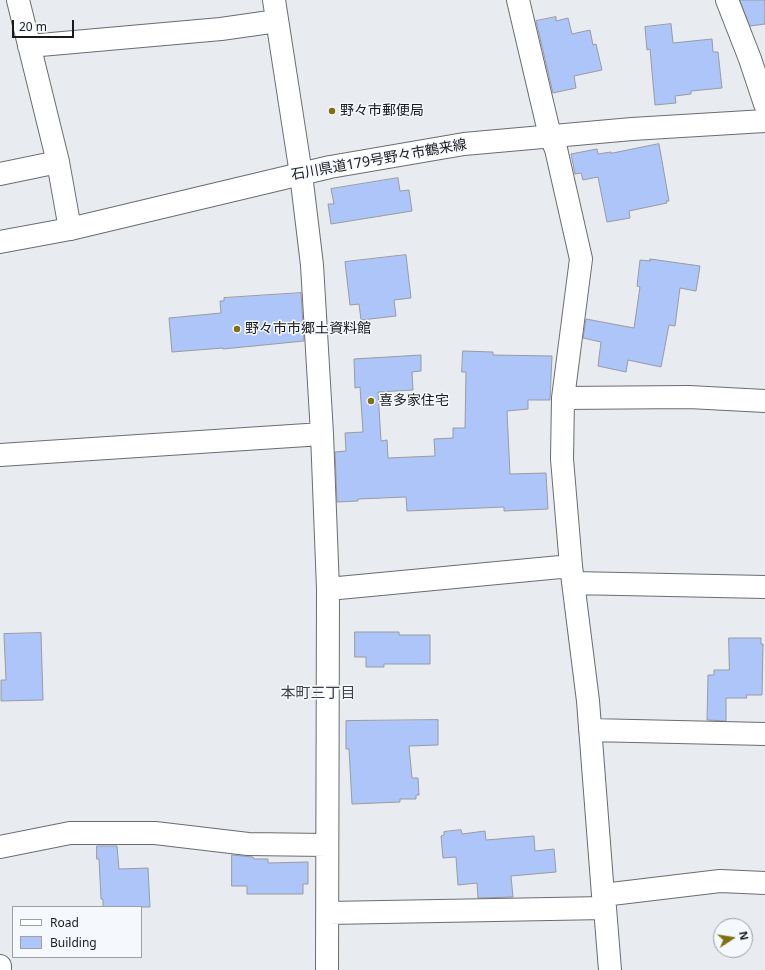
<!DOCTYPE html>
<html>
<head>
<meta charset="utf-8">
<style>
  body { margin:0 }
  #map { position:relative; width:765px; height:970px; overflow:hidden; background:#e8ebf0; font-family:"Noto Sans",sans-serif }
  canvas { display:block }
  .legend { position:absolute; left:12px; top:906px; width:130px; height:52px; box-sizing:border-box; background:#f5f8fd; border:1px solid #9d9fa3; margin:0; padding:5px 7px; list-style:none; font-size:12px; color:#191a1c }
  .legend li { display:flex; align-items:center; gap:8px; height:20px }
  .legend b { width:20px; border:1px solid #9d9fa3 }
  .north { position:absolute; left:713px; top:918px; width:40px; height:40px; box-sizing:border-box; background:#f5f8fd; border:1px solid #9d9fa3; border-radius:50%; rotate:78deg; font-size:11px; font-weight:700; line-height:16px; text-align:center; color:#191a1c }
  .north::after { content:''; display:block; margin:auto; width:14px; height:18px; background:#82700f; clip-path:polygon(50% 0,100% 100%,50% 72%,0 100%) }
  .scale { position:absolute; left:12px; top:20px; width:62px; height:18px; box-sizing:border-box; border:2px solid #191a1c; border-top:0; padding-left:5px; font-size:12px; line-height:14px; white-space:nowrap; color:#191a1c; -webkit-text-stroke:3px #f5f8fd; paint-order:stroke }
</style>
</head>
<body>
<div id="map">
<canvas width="765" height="970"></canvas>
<ul class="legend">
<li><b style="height:5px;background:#fff"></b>Road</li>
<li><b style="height:11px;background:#adc5f8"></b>Building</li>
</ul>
<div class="north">N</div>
<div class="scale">20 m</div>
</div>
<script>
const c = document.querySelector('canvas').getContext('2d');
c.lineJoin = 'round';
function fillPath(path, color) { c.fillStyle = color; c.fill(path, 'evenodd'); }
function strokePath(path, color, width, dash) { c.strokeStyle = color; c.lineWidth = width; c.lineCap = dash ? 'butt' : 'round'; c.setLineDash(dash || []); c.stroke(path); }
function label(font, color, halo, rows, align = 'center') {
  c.font = font + ' "Noto Sans","Noto Sans JP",sans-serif'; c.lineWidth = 3; c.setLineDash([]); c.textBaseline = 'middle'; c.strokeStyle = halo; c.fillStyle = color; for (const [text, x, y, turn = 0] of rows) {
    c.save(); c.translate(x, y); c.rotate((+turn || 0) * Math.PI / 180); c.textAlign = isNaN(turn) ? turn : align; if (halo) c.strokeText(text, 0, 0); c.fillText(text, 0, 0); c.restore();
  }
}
const building = new Path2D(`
  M740,0H765V24L750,26Z
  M556,17V21L568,18L572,34L590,30L593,45L596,44L602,70L574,76L576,88L553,93L536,21Z
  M671,24L673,43L712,39L713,52H718L722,88L691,91V94L675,96L676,103L655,105L650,49L647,50L645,27Z
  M659,144L669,201H666L667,203L629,211L630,218L607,222L598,177L583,180L581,173L575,174L571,154L597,149L598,154L611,152V153Z
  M398,178L400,191L409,190L412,211L331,224L328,204H334L331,189Z
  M406,255L411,298L394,300L396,316L361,320L359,304L350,305L345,262Z
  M650,259L700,266L696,291L680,288L675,326L669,325L661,367L628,360L626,372L598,366L601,342L583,338L586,319L634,328L640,287L637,286L640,260L650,261Z
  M301,293L304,341L223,349V348L172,352L169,318L221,313L220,301H224V298Z
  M463,351L493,352V355L552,356L550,400H528V409L507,411L510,474L546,473L548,509L504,511V507L407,511L406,497L358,499V501L337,502L335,452L346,451L345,433L363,432L360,387L355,388L354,359L421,355V371L412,372L413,390L378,392L381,441L387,440L388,458L435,456L434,439L453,438V428H465L466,372H462Z
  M355,632H399V635H430V664H384V667H366V657H355Z
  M41,633L43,700L1,701V680H6L4,634Z
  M729,638H761V644H763L762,695H746L747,698H726V721L707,720L708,675H714V670H729Z
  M438,720V745L409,746L412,778H418L419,795H416V799H400V802L352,804L349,749H346V721Z
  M461,830L462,834L485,831L486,840L534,836L535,851L554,849L556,872L511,876L513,897L478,898L477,883L458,885L456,857L443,858L441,836L444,835V832Z
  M97,846H117L119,869L148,868L150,907H103V899H101L99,859H97Z
  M232,855L253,857L254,859H268V863L308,862V884H303V894H247V886H232Z`);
const minor = new Path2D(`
  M18,0L58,162L70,229
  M274,0L301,174L312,265L322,434L328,589L327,970
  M727,0L750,59L765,104
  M29,46L221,29L277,21
  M0,174L58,162
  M563,398L689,397L765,401
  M0,455L322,434
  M571,566L588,701L603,895L605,908L610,970
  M573,583L765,587
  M328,589L571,566L562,459L563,398L581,259L556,149L550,136L518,0
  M590,730L765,734
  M0,847L70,833H155L248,844L327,845
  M603,895L720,881L765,883
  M328,913L605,908
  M0,966V970`);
const major = new Path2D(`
  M0,242L70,229L330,167L464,144L632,129L765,121`);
const markers = [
  [332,111,4,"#82700f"],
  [237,329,4,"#82700f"],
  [371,401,4,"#82700f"]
];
const poiNames = [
  ["野々市郵便局",340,111],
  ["野々市市郷土資料館",245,329],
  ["喜多家住宅",379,401]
];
const streetNames = [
  ["石川県道179号野々市鶴来線",379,160,-10]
];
const neighbourhoodNames = [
  ["本町三丁目",318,694]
];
fillPath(building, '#adc5f8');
strokePath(building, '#989ba0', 1);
strokePath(minor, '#6a6c71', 24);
strokePath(major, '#6a6c71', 24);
strokePath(minor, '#fff', 22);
strokePath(major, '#fff', 22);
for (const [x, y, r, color] of markers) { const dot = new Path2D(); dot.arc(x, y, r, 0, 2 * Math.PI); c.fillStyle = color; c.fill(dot); strokePath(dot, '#f5f8fd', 1.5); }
label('14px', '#191a1c', '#f5f8fd', poiNames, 'left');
label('14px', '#191a1c', '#f5f8fd', streetNames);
label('15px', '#3e4044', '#f5f8fd', neighbourhoodNames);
</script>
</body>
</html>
